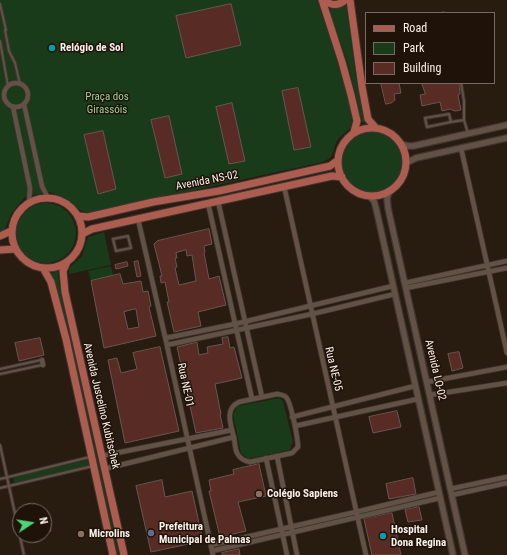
<!DOCTYPE html>
<html>
<head>
<meta charset="utf-8">
<style>
  body { margin:0 }
  #map { position:relative; width:507px; height:555px; overflow:hidden; background:#281b10; font-family:"Roboto Condensed",sans-serif }
  canvas { display:block }
  .legend { position:absolute; left:365px; top:12px; width:130px; height:72px; box-sizing:border-box; background:#1f1208; border:1px solid #776b62; margin:0; padding:5px 7px; list-style:none; font-size:12px; color:#faf1ea }
  .legend li { display:flex; align-items:center; gap:8px; height:20px }
  .legend b { width:20px; border:1px solid #776b62 }
  .north { position:absolute; left:12px; top:503px; width:40px; height:40px; box-sizing:border-box; background:#1f1208; border:1px solid #776b62; border-radius:50%; rotate:78deg; font-size:11px; font-weight:700; line-height:16px; text-align:center; color:#faf1ea }
  .north::after { content:''; display:block; margin:auto; width:14px; height:18px; background:#4dd676; clip-path:polygon(50% 0,100% 100%,50% 72%,0 100%) }
</style>
</head>
<body>
<div id="map">
<canvas width="507" height="555"></canvas>
<ul class="legend">
<li><b style="height:5px;background:#ac5d50"></b>Road</li>
<li><b style="height:11px;background:#193b1a"></b>Park</li>
<li><b style="height:11px;background:#592b25"></b>Building</li>
</ul>
<div class="north">N</div>
</div>
<script>
const c = document.querySelector('canvas').getContext('2d');
c.lineJoin = 'round';
function fillPath(path, color) { c.fillStyle = color; c.fill(path, 'evenodd'); }
function strokePath(path, color, width, dash) { c.strokeStyle = color; c.lineWidth = width; c.lineCap = dash ? 'butt' : 'round'; c.setLineDash(dash || []); c.stroke(path); }
function label(font, color, halo, rows, align = 'center') {
  c.font = font + ' "Roboto Condensed",sans-serif'; c.lineWidth = 3; c.setLineDash([]); c.textBaseline = 'middle'; c.strokeStyle = halo; c.fillStyle = color; for (const [text, x, y, turn = 0] of rows) {
    c.save(); c.translate(x, y); c.rotate((+turn || 0) * Math.PI / 180); c.textAlign = isNaN(turn) ? turn : align; if (halo) c.strokeText(text, 0, 0); c.fillText(text, 0, 0); c.restore();
  }
}
const green = new Path2D(`
  M0,0H317C323,17 356,114 352,125C349,131 341,135 337,141C334,147 334,153 330,158L323,162L90,213L81,211L68,200L50,192L33,195L25,197L11,214L5,229L0,233Z
  M346,4L357,84L365,122L362,123L348,64L329,9L339,8Z
  M341 161a31 31 0 1 1 62 0a31 31 0 1 1-62 0Z
  M16 233a30 30 0 1 1 60 0a30 30 0 1 1-60 0Z
  M104,232L111,265L69,274V268L82,256L88,237Z
  M111,266L113,276L91,281L88,271Z
  M58,271L59,282L119,555H115L55,283L51,273Z
  M279,398L283,401L293,442L290,450L248,459L241,453L233,414L238,406Z
  M88,460L90,466L14,483L13,477Z`);
const building = new Path2D(`
  M231,4L241,45L186,58L176,16Z
  M381,83H399L401,93L394,94L395,100L391,103L386,104Z
  M422,83H459L460,94L458,95L461,110L455,111L450,109L442,111L440,102L422,106L420,95L425,94Z
  M298,88L311,147L294,150L282,91Z
  M232,103L245,161L229,164L216,107Z
  M169,116L182,174L165,178L151,120Z
  M103,131L116,189L98,194L84,135Z
  M209,229L212,244L204,246L205,252L204,253L209,279L219,276L226,305L198,312L201,326L174,332L167,302H169L165,282L161,283L160,276H162L154,244L157,241ZM186,250L187,256L192,255L196,281L179,285L175,268L177,267L175,258H177L176,253Z
  M138,261L141,276L137,277L134,262Z
  M127,262L128,266L116,269L115,265Z
  M120,274L123,284L141,281L143,292L148,291L151,306L149,307L156,336L104,348L91,281ZM136,309L139,327L128,329L124,312Z
  M228,337L230,348L234,347L242,378L215,384L221,414H220L223,428L196,433L177,347L197,342L199,355L208,353L207,347L223,344L222,338Z
  M40,338L44,355L19,361L15,343Z
  M160,347L179,431L125,443L108,360L117,358L121,373L137,369L133,353Z
  M459,352L463,368L452,371L448,354Z
  M397,411L401,427L373,433L369,417Z
  M259,464L266,496L238,502L246,531L220,537L209,491H211L209,480L234,474L233,470Z
  M413,478L416,494L389,499L386,484Z
  M162,480L165,497L192,491L203,541L151,552L136,486Z
  M419,507L422,520L408,522L405,510Z
  M392,513L401,555H372L364,519Z
  M49,521L51,531L44,533V522Z
  M239,549L240,555H222V553Z`);
const service = new Path2D(`
  M0,4L6,30
  M443,13H444
  M5,30L9,51L15,63L20,84
  M0,41L8,86
  M461,83L464,101V120
  M451,122L427,127L425,118L449,114L451,122L464,120L468,133
  M128,236L131,248L116,251L113,239Z
  M0,369L41,360
  M0,374L42,365
  M0,445L24,555
  M0,479L90,457
  M0,488L93,466`);
const minor = new Path2D(`
  M4 95a12 12 0 1 1 24 0a12 12 0 1 1-24 0Z
  M24,104L42,186L48,198
  M13,107L30,188L29,202
  M461,148L507,353
  M284,186L366,555
  M218,201L262,397
  M208,203L252,399
  M138,219L166,341L213,555
  M405,283L507,261
  M406,288L507,268
  M166,338L235,324L393,286
  M167,345L312,314L395,294
  M42,360L43,365
  M427,382L507,367
  M277,394C281,395 284,395 286,397C291,402 298,439 298,447L292,453L250,462C244,461 240,459 237,453C235,449 235,443 234,438C231,425 224,409 239,402Z
  M430,395L507,383
  M292,417L415,386
  M295,426L418,399
  M101,456L232,430
  M277,456L297,555
  M266,458L287,555
  M104,469L234,437
  M450,489L507,477
  M452,495L507,483
  M211,545L356,512L439,492
  M212,551L440,498`);
const tertiary = new Path2D(`
  M401,144L408,146H413L507,125
  M406,163L416,158L507,138
  M390,190L387,198L388,208L465,555
  M369,196L374,201L376,208L453,555`);
const primary = new Path2D(`
  M322,0L342,62L351,95L357,121L354,132
  M323,0C331,5 337,7 345,0
  M350,0L362,87L368,119L375,127
  M338 162a34 34 0 1 1 68 0a34 34 0 1 1-68 0Z
  M12 233a35 35 0 1 1 70 0a35 35 0 1 1-70 0Z
  M78,216L88,217L153,202L219,191L330,166L338,160
  M82,234L92,229L332,176L342,177
  M0,236L11,231
  M0,250L15,249
  M67,262L63,271L65,292L124,555
  M43,268L51,282L66,339L113,555`);
const markers = [
  [52,48,4,"#0f9aa8"],
  [259,494,4,"#8d6e63"],
  [151,533,4,"#5c6f8a"],
  [81,534,4,"#8d6e63"],
  [383,536,4,"#0f9aa8"]
];
const poiNames = [
  ["Relógio de Sol",60,48],
  ["Colégio Sapiens",267,494],
  ["Prefeitura",159,527],
  ["Municipal de Palmas",159,540],
  ["Hospital",391,530],
  ["Dona Regina",391,543],
  ["Microlins",89,534]
];
const parkNames = [
  ["Praça dos",107,97],
  ["Girassóis",107,110]
];
const streetNames = [
  ["Avenida NS-02",207,181,-11],
  ["Rua NE-05",333,369,77],
  ["Avenida LO-02",435,370,77],
  ["Rua NE-01",185,385,78],
  ["Avenida Juscelino Kubitschek",101,406,77]
];
fillPath(green, '#193b1a');
fillPath(building, '#592b25');
strokePath(building, '#695551', 1);
strokePath(service, '#403530', 4);
strokePath(minor, '#403530', 6);
strokePath(tertiary, '#403530', 8);
strokePath(primary, '#403530', 9);
strokePath(service, '#625246', 2);
strokePath(minor, '#625246', 4.5);
strokePath(tertiary, '#625246', 5.5);
strokePath(primary, '#ac5d50', 7);
for (const [x, y, r, color] of markers) { const dot = new Path2D(); dot.arc(x, y, r, 0, 2 * Math.PI); c.fillStyle = color; c.fill(dot); strokePath(dot, '#1f1208', 1.5); }
label('bold 11px', '#faf1ea', '#1f1208', poiNames, 'left');
label('11px', '#99d298', '#1f1208', parkNames);
label('11px', '#faf1ea', '#1f1208', streetNames);
</script>
</body>
</html>
